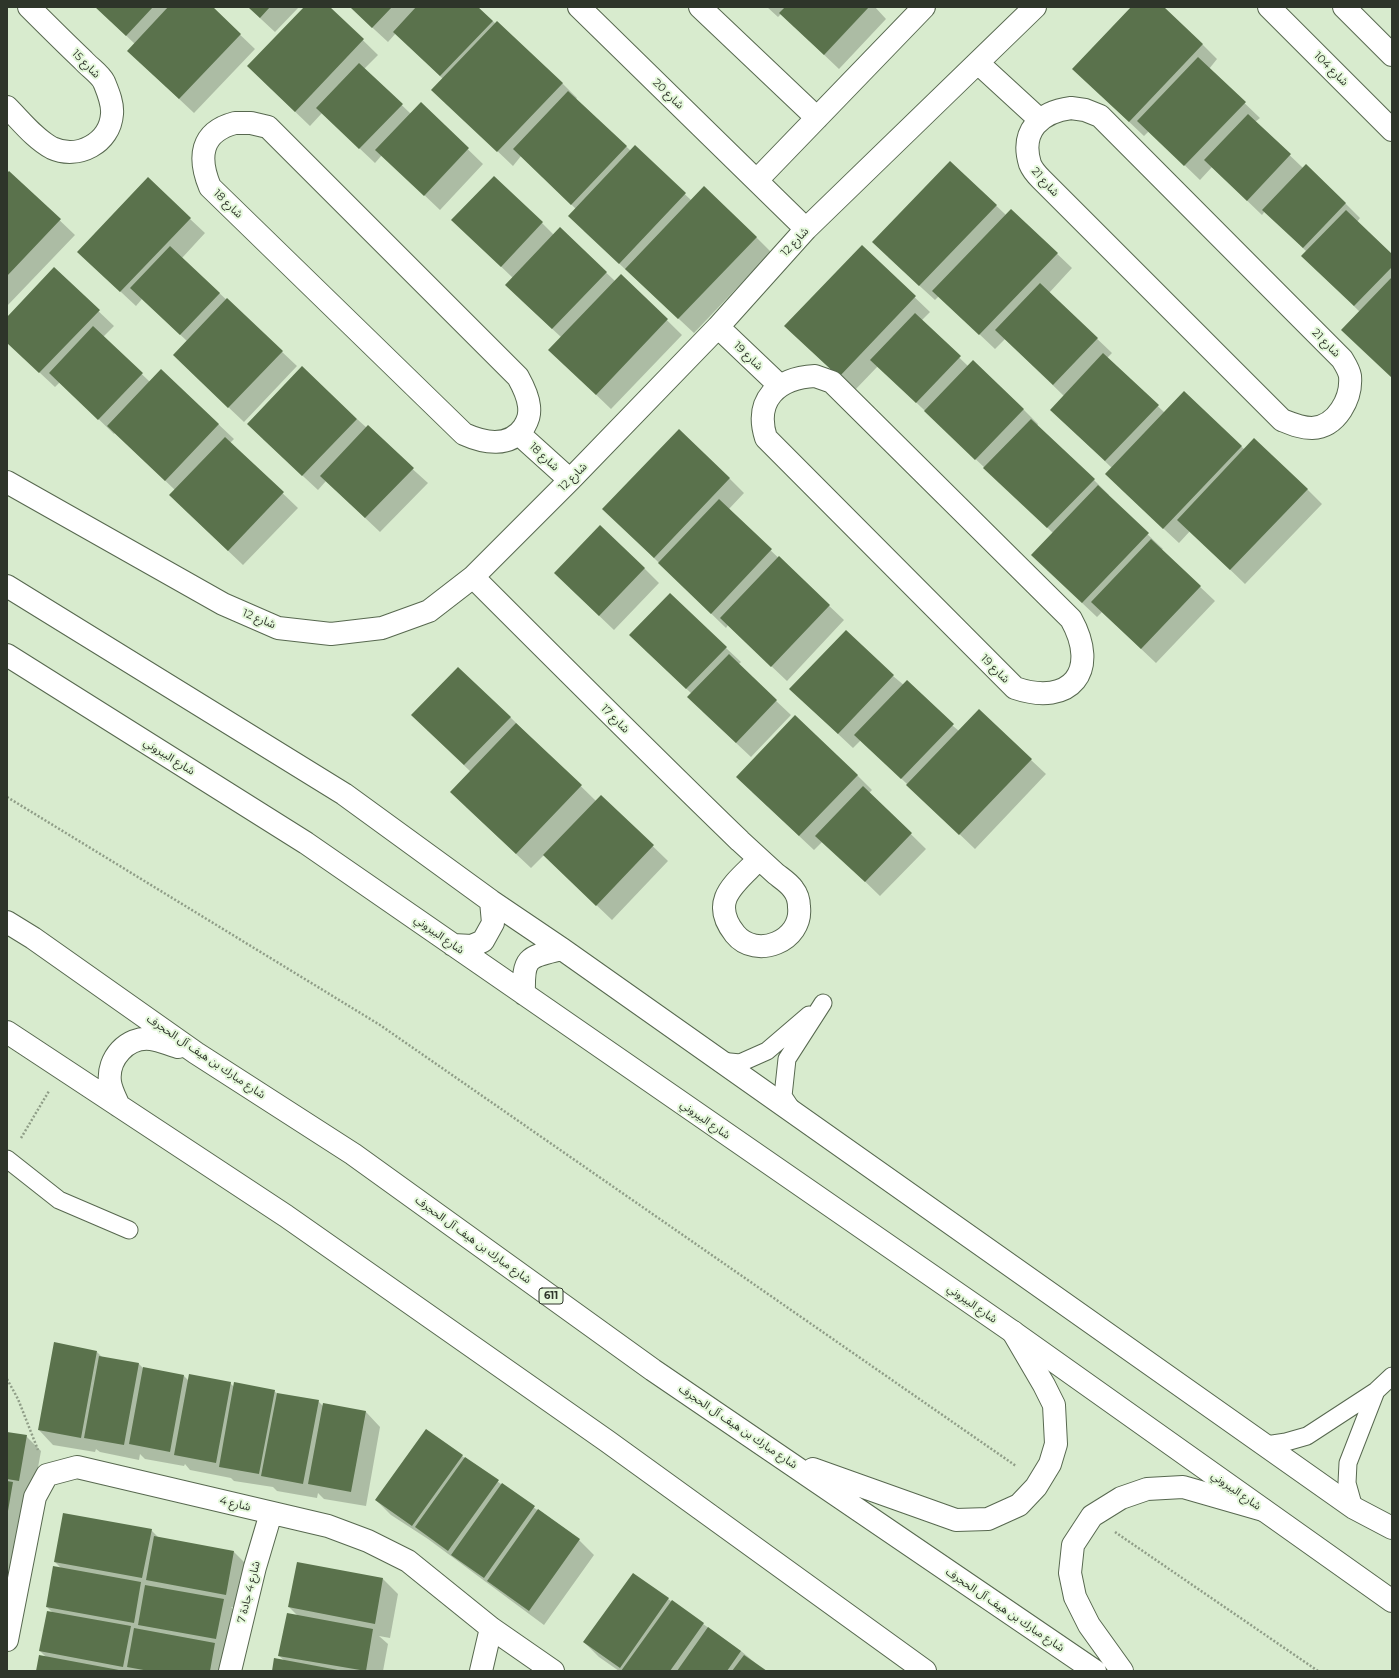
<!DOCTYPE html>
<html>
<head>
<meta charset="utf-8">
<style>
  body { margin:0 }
  #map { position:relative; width:1399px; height:1678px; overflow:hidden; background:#d8ebce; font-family:Montserrat,sans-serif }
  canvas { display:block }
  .frame { position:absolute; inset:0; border:8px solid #2e352a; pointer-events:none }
</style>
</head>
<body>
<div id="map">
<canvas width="1399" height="1678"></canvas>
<div class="frame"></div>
</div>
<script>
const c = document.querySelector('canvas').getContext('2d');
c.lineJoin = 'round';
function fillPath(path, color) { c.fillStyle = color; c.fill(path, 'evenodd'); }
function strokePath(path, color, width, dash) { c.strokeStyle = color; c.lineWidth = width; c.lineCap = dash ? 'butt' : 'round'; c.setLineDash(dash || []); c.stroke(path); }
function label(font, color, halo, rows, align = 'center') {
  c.font = font + ' Montserrat,"Noto Sans Arabic",sans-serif'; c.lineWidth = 4; c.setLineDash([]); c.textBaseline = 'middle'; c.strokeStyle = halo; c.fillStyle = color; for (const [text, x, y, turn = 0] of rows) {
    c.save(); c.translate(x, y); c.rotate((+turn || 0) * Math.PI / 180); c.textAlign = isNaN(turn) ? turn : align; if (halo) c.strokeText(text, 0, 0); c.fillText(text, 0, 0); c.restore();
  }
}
const shadow = new Path2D(`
  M96,7H211L255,49L194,113L143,65L135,44Z
  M248,7H299L275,32Z
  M305,7H329L378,55L364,69L411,114L421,104L483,164L440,210L382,155L375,163L322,113L310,126L263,81Z
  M350,7H477L562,83L577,98L576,99L631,151L635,147L692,201L756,237L771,252L694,333L584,231L576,209L521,156L513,166L448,104L443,79L396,33L388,42Z
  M767,7H875L886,19L839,69L781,14L778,17Z
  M1132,7H1163L1203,45L1217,59L1209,69L1260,118L1255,122L1303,168L1345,203L1360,218L1357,222L1392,255V378L1360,312L1302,256L1307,252L1265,211L1262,215L1212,167L1200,180L1149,131L1144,136L1088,83Z
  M950,162L1006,215L1011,210L1072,268L1049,293L1112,353L1107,358L1165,413L1184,392L1245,450L1307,489L1322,504L1245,584L1190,531L1179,543L1121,489L1112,468L1066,424L1064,396L1005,339L995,349L939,296L935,300L888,257Z
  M9,172L75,235L7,306V175Z
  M190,219L205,233L182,258L297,366L244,422L189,370L187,341L142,299L136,306L93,266Z
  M542,223L554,235L560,229L615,281L621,275L682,335L611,409L564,364L561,337L521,300L513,278L468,235Z
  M862,247L930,312L921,321L968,366L973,361L1024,410L1038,424L1037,426L1094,480L1109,495L1107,496L1163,549L1161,550L1215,601L1156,663L1102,612L1097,617L1047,570L1053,533L878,366L854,391L801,341Z
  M54,269L114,326L103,337L150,382L161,370L234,439L230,443L298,508L243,565L185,510L175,490L115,433L114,434L60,382L55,387L7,342V318Z
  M357,419L428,483L380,532L326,481L318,490L263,439Z
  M729,478L744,493L728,510L844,620L787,681L728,625L726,628L619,524Z
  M644,568L659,583L614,630L570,588Z
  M726,648L741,662L738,665L791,715L751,757L703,712L692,694L645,650Z
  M893,676L959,731L1031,760L1046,774L975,849L861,740L853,748L805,703Z
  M510,717L596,801L601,796L668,861L612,920L544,855L531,868L466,807L471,772L427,730Z
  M857,775L872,790L869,793L926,849L880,896L823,841L814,850L752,792Z
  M97,1352L103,1358L139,1364L143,1368L184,1376L189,1381L230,1383L234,1387L274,1391L278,1394L318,1401L323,1406L366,1412L380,1427L366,1506L324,1499L318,1493L317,1498L277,1491L273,1487L234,1481L231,1478L190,1470L185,1464L184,1466L145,1459L140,1454L139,1460L100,1452L96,1449L95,1452L53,1445L39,1430Z
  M7,1433L26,1436L41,1451L33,1495L24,1494L28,1498L20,1538H16L21,1543L13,1581L7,1580Z
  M462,1456L579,1540L594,1555L544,1625L428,1539L391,1515L376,1500Z
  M151,1530L159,1538L234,1552L249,1567L241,1609L231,1607L238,1615L228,1671H37L47,1658L40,1651L53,1613L47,1607L62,1569L55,1562Z
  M633,1574L741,1651L765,1671H619L599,1657L584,1642Z
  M383,1579L398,1594L390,1638L379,1636L388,1644L383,1671H273L285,1661L279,1656L298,1616L289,1607Z`);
const building = new Path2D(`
  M95,7H153L126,36Z
  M168,7H213L241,34L179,99L127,51Z
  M248,7H270L260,18Z
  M304,7H330L364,39L295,112L247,66Z
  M350,7H392L372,28Z
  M416,7H478L493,21L440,76L393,32Z
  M785,7H869L824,55L779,13Z
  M1131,7H1164L1203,44L1129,122L1072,69Z
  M497,21L563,83L497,152L431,90Z
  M1198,57L1246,102L1184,166L1137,121Z
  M359,63L403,104L359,149L316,108Z
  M568,91L627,146L571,205L513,149Z
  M421,102L469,148L424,196L375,150Z
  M1248,114L1291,154L1247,201L1204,160Z
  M635,145L686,193L619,264L568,216Z
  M950,161L997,205L919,286L872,242Z
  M1306,164L1346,203L1303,248L1262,210Z
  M9,171L61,219L7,276V173Z
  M494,176L543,222L501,267L451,220Z
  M148,177L191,218L120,292L77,252Z
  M704,186L757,237L678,319L625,269Z
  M1011,209L1058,253L979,335L932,291Z
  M1346,210L1392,254V267L1354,306L1301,256Z
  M560,227L607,272L552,329L505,285Z
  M862,245L916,296L839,377L784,326Z
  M170,246L220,293L180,335L130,288Z
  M54,267L100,310L39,373L7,343V317Z
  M621,274L668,319L596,395L548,350Z
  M1392,277V378L1341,330Z
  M1040,283L1098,338L1053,385L995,330Z
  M227,298L283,351L228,408L173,355Z
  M915,313L961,356L916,403L870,360Z
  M93,326L143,373L98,420L49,373Z
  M1103,353L1159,405L1105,461L1050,410Z
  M973,360L1024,409L975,460L924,411Z
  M302,366L357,419L302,476L247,424Z
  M161,369L219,424L165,481L107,426Z
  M1184,391L1242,446L1163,529L1105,474Z
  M1031,419L1095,479L1047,528L983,468Z
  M368,425L414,468L365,518L320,476Z
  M679,429L730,478L654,558L602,509Z
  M225,437L284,492L228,551L169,495Z
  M1254,438L1308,489L1230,570L1177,520Z
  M1098,485L1149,533L1082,603L1031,555Z
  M719,499L772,549L711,614L658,563Z
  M600,525L645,568L599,616L554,573Z
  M1151,539L1201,586L1141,649L1091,602Z
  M779,556L830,605L771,667L720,618Z
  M670,593L727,647L686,689L629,635Z
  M846,630L894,675L838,734L789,689Z
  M729,654L777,700L736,743L687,697Z
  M458,667L511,717L464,765L411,715Z
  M907,680L954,724L901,779L854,735Z
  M979,709L1032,759L959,835L906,785Z
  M795,715L858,775L799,836L736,777Z
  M516,723L582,785L516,854L450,792Z
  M863,786L912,833L865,882L815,836Z
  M601,795L654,845L596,906L543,855Z
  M54,1342L97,1351L81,1438L38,1430Z
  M99,1356L139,1363L124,1445L84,1438Z
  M143,1367L184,1375L170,1452L129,1444Z
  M189,1374L231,1382L216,1463L174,1455Z
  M234,1382L275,1390L259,1474L219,1467Z
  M277,1393L319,1400L303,1484L261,1476Z
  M323,1403L366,1411L351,1492L308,1484Z
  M426,1429L463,1455L412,1526L375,1500Z
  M7,1432L27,1435L19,1481L7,1479Z
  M465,1457L499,1480L448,1551L415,1527Z
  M7,1481L13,1482L8,1511H7Z
  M502,1483L535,1506L484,1578L451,1555Z
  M538,1509L580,1539L529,1611L487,1581Z
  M63,1513L152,1529L142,1578L54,1562Z
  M154,1536L234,1551L226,1595L146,1580Z
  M297,1562L383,1578L375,1624L288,1607Z
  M53,1566L141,1582L134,1623L46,1607Z
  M633,1573L669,1598L620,1668L583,1642Z
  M145,1585L224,1599L216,1639L138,1625Z
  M672,1600L704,1623L670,1671H621Z
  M47,1611L131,1626L123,1667L39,1651Z
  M287,1613L373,1629L366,1671L278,1656Z
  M708,1627L741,1651L727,1671H677Z
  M134,1628L215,1643L210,1671H149L127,1667Z
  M39,1655L119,1670V1671H36Z
  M744,1655L767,1671H732Z
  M274,1658L338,1670V1671H272Z`);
const path = new Path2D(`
  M7,797L380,1025L1016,1466
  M21,1138L49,1091
  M7,1379L18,1399L38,1450
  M1115,1532L1318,1671`);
const service = new Path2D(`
  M720,1061L740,1063L767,1051L809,1015
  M793,1111L783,1096L787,1059L823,1003
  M7,1159L59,1200L129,1230
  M1266,1445L1286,1442L1307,1436L1376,1391L1392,1376
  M1354,1508L1347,1483L1348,1463L1376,1391`);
const minor = new Path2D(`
  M579,7L806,229
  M700,7L817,118
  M978,63L1039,119
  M7,107C21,121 35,139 52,148C78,160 110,143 112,114C113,103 108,92 104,82C100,74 89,67 83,60C65,43 47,25 29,7
  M1071,108L1085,110L1100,116L1342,359C1345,364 1349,370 1350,376C1352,398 1337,427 1312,428C1301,428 1292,424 1282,420L1041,179C1037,175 1032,169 1030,164C1020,131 1040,112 1071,108Z
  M235,123H251L268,127L518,377C523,386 528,396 529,406C530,415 528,420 524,427C510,448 484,443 464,434L210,187C198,158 200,132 235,123Z
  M757,180L924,7
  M718,327L779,385
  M815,376L832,382L1071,619C1100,671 1071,707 1015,688L766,438C754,400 777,378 815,376Z
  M519,434L570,480
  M7,482L223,604L278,628L331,634L382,628L429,611L473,577L570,480L718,327L806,229L1035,7
  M473,577C561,665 650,754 740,841C752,852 764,863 776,874C781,878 789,883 793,889C797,894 799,901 799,907C803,941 756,960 735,934C708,900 736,883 759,859
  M7,1640L35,1497L47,1475L77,1467L328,1526L368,1541L408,1561L491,1628L553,1671
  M230,1671L255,1567L271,1513
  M481,1671L491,1628`);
const tertiary = new Path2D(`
  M1269,7L1392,130
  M1344,7L1392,55
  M7,586L344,794L491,901L562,949L1354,1508L1392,1528
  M7,655L306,843L1013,1332L1392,1601
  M453,945L472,946L483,941L493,923L491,901
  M524,994C523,957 527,957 562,949`);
const primary = new Path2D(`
  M7,922L33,938L196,1053L353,1154L653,1370L1095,1671
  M7,1032L286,1216L607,1441L925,1671
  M119,1106C116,1099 111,1090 110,1082C107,1059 127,1036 151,1039C160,1040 170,1045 178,1047
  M813,1469L956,1520L988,1519L1019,1505L1036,1487L1050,1464L1056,1444L1054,1405L1044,1385L1013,1332
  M1122,1671L1089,1625L1075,1597L1070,1573L1073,1545L1092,1516L1121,1498L1147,1489L1183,1487L1263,1510`);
const shields = [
  [551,1296,24]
];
const shieldNames = [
  ["611",551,1296]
];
const streetNames = [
  ["شارع 15",86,64,45],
  ["شارع 104",1331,69,45],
  ["شارع 20",668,94,44],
  ["شارع 21",1045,182,48],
  ["شارع 18",228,204,44],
  ["شارع 12",795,242,-47],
  ["شارع 21",1326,343,45],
  ["شارع 19",748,356,44],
  ["شارع 18",544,457,43],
  ["شارع 12",573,477,-45],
  ["شارع 12",259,619,22],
  ["شارع 19",995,669,45],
  ["شارع 17",615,719,45],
  ["شارع البيروني",169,757,32],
  ["شارع البيروني",439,935,35],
  ["شارع مبارك بن هيف آل الحجرف",206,1057,34],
  ["شارع البيروني",705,1120,35],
  ["شارع مبارك بن هيف آل الحجرف",473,1240,36],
  ["شارع البيروني",972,1304,35],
  ["شارع مبارك بن هيف آل الحجرف",738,1427,34],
  ["شارع البيروني",1236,1491,35],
  ["شارع 4",235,1504,13],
  ["شارع 4 جادة 7",249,1592,-76],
  ["شارع مبارك بن هيف آل الحجرف",1005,1610,34]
];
fillPath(shadow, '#0003');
fillPath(building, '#5a724c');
strokePath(service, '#57684f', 19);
strokePath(minor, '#57684f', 24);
strokePath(tertiary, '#57684f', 24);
strokePath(primary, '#57684f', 24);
strokePath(path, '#8f9d87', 2.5, [2, 2]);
strokePath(service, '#fff', 17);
strokePath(minor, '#fff', 22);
strokePath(tertiary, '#fff', 22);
strokePath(primary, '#fff', 22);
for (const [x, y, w] of shields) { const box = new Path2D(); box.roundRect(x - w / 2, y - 8, w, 16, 3); c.fillStyle = '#e5f8db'; c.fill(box); strokePath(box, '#2e352a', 1); }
label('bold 10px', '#2e352a', null, shieldNames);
label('11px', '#2e352a', '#e5f8db', streetNames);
</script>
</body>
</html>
